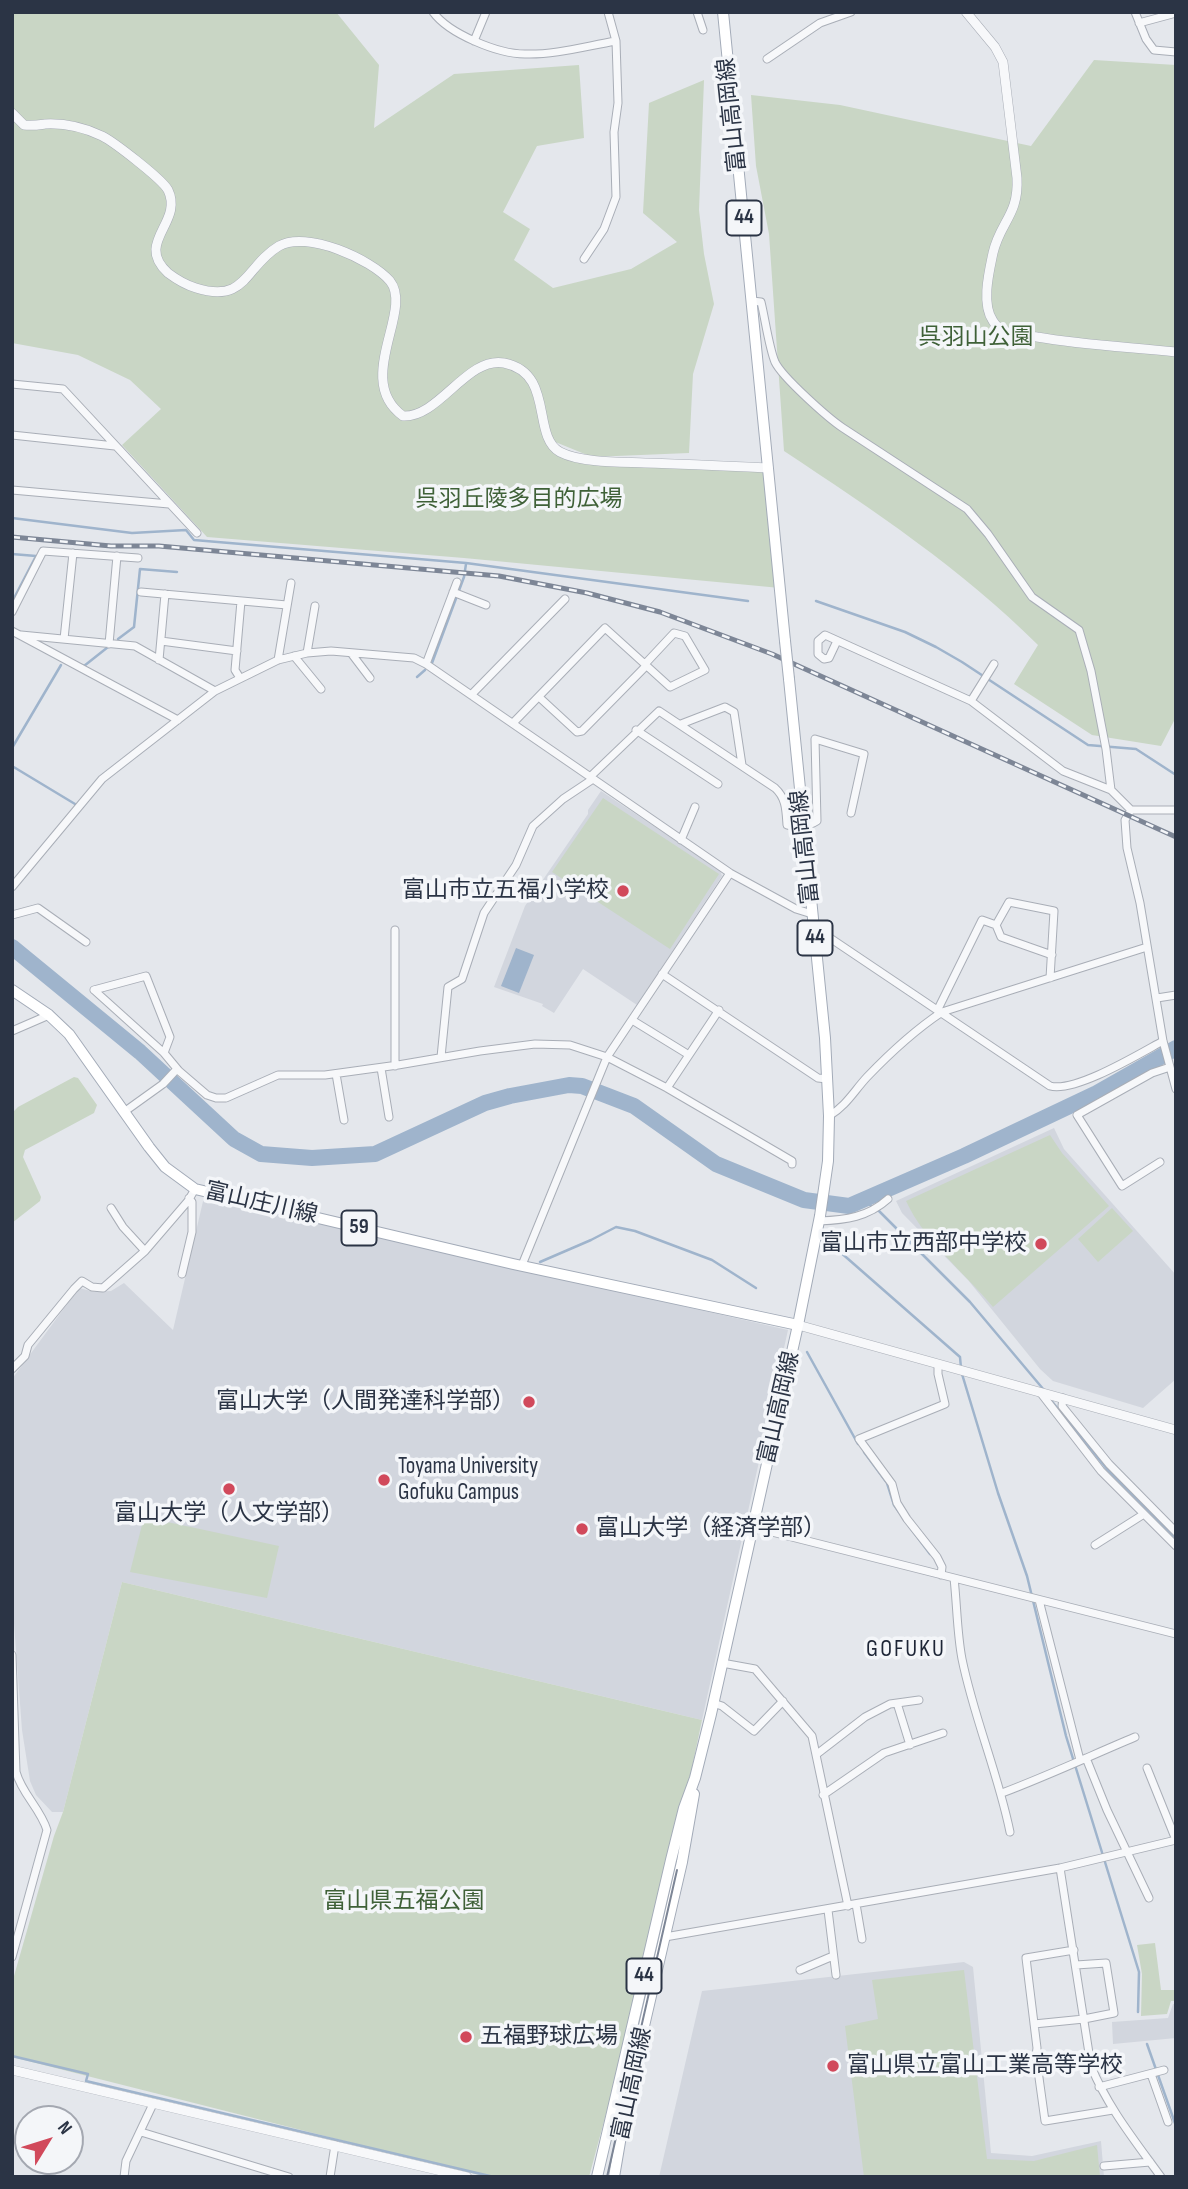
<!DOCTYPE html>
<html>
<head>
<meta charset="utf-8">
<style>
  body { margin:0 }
  #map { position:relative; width:1188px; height:2189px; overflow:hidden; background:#e4e7ec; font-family:"Sofia Sans Condensed",sans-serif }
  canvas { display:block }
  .frame { position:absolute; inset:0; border:14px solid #2b3445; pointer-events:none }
  .north { position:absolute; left:14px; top:2105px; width:70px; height:70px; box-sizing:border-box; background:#f4f6f9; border:2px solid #a4a8b1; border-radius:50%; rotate:52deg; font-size:19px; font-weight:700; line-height:28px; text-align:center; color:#2b3445 }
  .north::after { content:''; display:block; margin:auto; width:24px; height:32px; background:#d1495b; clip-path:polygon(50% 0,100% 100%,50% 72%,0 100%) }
</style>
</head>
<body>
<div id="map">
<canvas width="1188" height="2189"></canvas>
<div class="frame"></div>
<div class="north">N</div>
</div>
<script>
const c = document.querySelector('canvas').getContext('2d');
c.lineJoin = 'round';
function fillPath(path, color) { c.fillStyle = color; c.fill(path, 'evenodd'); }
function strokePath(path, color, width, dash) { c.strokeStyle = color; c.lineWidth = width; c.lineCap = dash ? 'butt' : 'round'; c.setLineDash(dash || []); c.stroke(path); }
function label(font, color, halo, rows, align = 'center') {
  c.font = font + ' "Sofia Sans Condensed","Noto Sans JP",sans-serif'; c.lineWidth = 7; c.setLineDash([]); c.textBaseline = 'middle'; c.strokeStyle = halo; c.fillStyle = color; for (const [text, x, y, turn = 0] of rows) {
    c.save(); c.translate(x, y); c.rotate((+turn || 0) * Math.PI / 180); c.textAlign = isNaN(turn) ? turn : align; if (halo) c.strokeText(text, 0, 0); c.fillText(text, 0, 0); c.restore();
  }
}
const built = new Path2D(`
  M601,791L720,870L722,876L637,1005L583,969L554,1013L542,1006L543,1004L494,987L525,906L588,814V810Z
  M1054,1128L1064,1149L1176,1275V1379L1143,1408L1053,1381L1040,1369L968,1280L902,1213L896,1201Z
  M204,1197L788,1330L702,1720L122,1582L63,1812H52L36,1795L30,1781L22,1730L12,1597V1379L79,1288L95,1292L111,1291L124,1283L173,1330Z
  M964,1962L973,1967L991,2153L1032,2156L1101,2141L1104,2177H659L702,1991Z
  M1173,2004H1176V2038L1113,2044L1112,2022L1168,2018Z`);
const green = new Path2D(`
  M12,12H336L379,65L374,128L454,74L579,65L584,138L537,146L503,212L530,229L514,260L553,288L631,269L677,242L643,213L649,103L704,80L699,210L704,254L714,304L693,374L689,453L592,457L548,439L558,451L569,455L606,461L768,468L780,588L464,558L207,537L122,445L161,409L130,380L78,355L12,343Z
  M1094,60L1176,65V717L1161,746L1092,735L1014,684L1038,645C962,569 873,510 784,451L769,234L756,166L751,95L840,105L1031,146Z
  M603,798L719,874L670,949L552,872Z
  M74,1077L78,1078L97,1105L94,1113L25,1150L23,1157L41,1197L40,1201L12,1223V1113L18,1107Z
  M1050,1135L1062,1153L1109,1206L993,1307C964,1272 925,1242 906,1201Z
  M1112,1208L1133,1231L1098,1262L1078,1239Z
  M144,1517L279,1546L267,1598L130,1572Z
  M122,1582L702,1720C671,1874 630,2025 589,2177H487L12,2057V1983L54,1836L63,1812Z
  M1155,1943L1161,1990H1176V2001H1171L1167,2014L1141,2016L1142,1974L1137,1945Z
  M964,1970L987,2159L1034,2161L1097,2145L1100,2177H864L845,2026L878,2019L872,1980Z`);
const water = new Path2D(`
  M516,948L534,955L519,993L501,986Z`);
const stream = new Path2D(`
  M12,518L132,533L186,530L194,540L466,563L748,601
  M12,554L36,556L12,602
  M816,601L905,632L936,647L962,662L1088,745L1136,749L1176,775
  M118,639L134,627L140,569L177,572
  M432,663L464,577L466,564
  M82,665L84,666L108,647
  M417,677L425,670
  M12,748L61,665
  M12,766L75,804
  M864,1201L873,1207
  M878,1210L970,1302L1044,1390
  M829,1247L839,1251L960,1357L961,1368
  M540,1262L591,1240L616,1227L635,1231L712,1260L756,1288
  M807,1352L858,1444
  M962,1374L998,1493L1027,1576L1066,1736L1139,1972L1138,2012
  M1050,1399L1107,1469L1176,1538
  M864,1452L887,1483L894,1505L899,1512
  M909,1526L930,1554
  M1147,2044L1176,2126
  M12,2056L88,2074L86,2081L494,2177`);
const river = new Path2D(`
  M12,947L140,1052L234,1139L261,1154L312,1158L375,1154L485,1103L510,1096L569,1085L582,1086L634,1106L716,1164L804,1200L849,1206L964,1156L1097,1093L1176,1048`);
const minor = new Path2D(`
  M433,12C449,34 498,54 525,54C555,55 586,46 616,41
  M697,12L703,30
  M1135,12L1146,39L1154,50L1176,52
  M1139,23L1176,13
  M474,41L486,12
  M767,59L820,23L851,12
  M584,259L604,229L616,197L614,132L618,103L616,41L608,12
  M752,301L761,302C765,318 769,348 775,362C782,377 828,418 843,428L967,509L988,534L1032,597L1079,630L1091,671L1106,749L1111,790L1131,810H1176
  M12,384L63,389L197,533
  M12,435L115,446
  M12,490L169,504
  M141,592L287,605
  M453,592L486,605
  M12,612L43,551L138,558
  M12,631L178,720
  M21,635L135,646L215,691
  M64,639L73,553
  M161,641L237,651
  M837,641L829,658L824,659L818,654V641L825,635L971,701L1063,771L1111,790
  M109,644L117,556
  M307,653L315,606
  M351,653L370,678
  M294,656L321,689
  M159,660L165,594
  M278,660L291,583
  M426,664L457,582
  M240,678L235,670L241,601
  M471,695L565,599
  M971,701L994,664
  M513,723L605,628L670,687L705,670L685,636L674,633L645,664V667L582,731L577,732L539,697
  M681,724L725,707L734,712L742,765
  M636,730L718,784
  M591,776L659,711L775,788C786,798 786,810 787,825C799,829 807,827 817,821L815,739L864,754L851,813
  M1131,810L1125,820L1127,848L1140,903L1163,1041L1176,1089
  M681,840L695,807
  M12,887L102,779L215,691L278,660L307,653L331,651L414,658L426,664L730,873L796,909L812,914
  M12,915L38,908L86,942
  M395,930V1066
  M814,935L830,938L1050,1086C1075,1093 1139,1054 1163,1041
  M662,974L818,1078L827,1079
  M1050,978L1054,911L1009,902L996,925L1001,937L1052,955
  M94,990L164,1053L179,1071L207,1095L216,1098H226L278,1075H325L398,1065L480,1051L535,1044L570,1045L607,1057L667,1088L792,1161V1164
  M94,990L146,976L170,1037L164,1053
  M1157,998L1176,995
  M938,1009L982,920L996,925
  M632,1020L689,1055
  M12,1031L49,1015
  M441,1057L448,987L462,979L484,913L516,865L533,826L563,799L593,779
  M381,1068L389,1117
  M336,1074L344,1120
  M667,1088L719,1010
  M124,1112L163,1084L177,1069
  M829,1116C846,1106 854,1091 867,1077C890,1053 915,1030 942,1012L1147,947
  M1160,1162L1122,1186L1077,1115L1152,1073L1170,1067
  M111,1208L123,1227L145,1251
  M819,1221C846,1220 868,1217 888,1199
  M522,1265L607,1057L730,873
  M182,1274L192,1232V1202L189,1198
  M938,1365V1374L945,1404L859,1439L892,1484L897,1503L907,1519L937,1557L942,1567L941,1575
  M12,1369L25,1356L28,1345L74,1289L82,1281L92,1287L103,1288L145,1251L188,1201L195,1189
  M1040,1392L1101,1471L1176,1546
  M1063,1398L1062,1406L1109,1464L1176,1532
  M754,1522L764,1530L1176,1634
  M1095,1545L1144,1514
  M954,1578C957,1605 957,1633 962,1659C974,1718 998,1773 1010,1832
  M1039,1600L1080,1760
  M12,1655L16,1772C22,1794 40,1808 47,1830L12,1957
  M722,1663L755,1669L812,1736L848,1906
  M713,1703L722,1706L754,1731L783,1701
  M897,1703L910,1745
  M817,1754L865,1717L890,1704L919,1700
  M1086,1758L1107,1810L1149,1898
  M1147,1768L1176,1840
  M1002,1793C1047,1776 1090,1756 1135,1737
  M823,1795L884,1753L943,1733
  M1060,1868L1091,2066C1107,2106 1135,2141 1161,2177
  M856,1904L862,1939
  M828,1910L836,1975
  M665,1937L1060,1868L1176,1840
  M1074,1950L1026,1958L1037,2048L1036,2056L1045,2121L1113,2110
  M800,1970L833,1956
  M1034,2024L1084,2019L1114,2013L1106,1963L1076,1965
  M1151,2074L1168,2122
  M1099,2087L1164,2070
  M141,2132L289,2177
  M1104,2166L1150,2162
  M124,2177L126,2161L153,2104
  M330,2177L335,2145`);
const tertiary = new Path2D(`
  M966,12L995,47L1003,62L1017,178C1019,215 1000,222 993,253C989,272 981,304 993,321C995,325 1001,330 1005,331C1014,335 1027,335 1037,337C1083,345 1129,347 1176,352
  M12,113L24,125C32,126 38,125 45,124C64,123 85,128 102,136C114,142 162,179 168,190C184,223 134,242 168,273C176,279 186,285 196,288C247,304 245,266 279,246C306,230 371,259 390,281C414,311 353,380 403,416C439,418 467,356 504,363C555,373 531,436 560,452C581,463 621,462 645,463C686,464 727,466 768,468
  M798,1325L1176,1430
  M12,2070L467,2177`);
const primary = new Path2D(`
  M723,12L785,641
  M12,990L49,1015L69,1034L149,1147L165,1167L195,1189L513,1264L798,1325
  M597,2177L671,1860L684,1808L695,1778L711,1714L798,1325L820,1216L828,1161L829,1116L825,1038L789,679
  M614,2177L628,2095L682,1862L694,1794`);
const tram = new Path2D(`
  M607,2177L677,1870`);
const rail = new Path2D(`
  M12,537L111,546H159L499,576L587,593L660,612L772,654L1176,837`);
const primaryBridge = new Path2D(`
  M785,641L789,679`);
const markers = [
  [623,891,7,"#d1495b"],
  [1041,1244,7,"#d1495b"],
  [529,1402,7,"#d1495b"],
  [384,1480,7,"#d1495b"],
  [229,1489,7,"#d1495b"],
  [582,1529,7,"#d1495b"],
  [466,2037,7,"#d1495b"],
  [833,2066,7,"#d1495b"]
];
const shields = [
  [744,218,35],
  [815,938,35],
  [359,1228,35],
  [644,1976,35]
];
const shieldNames = [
  ["44",744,218],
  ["44",815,938],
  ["59",359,1228],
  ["44",644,1976]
];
const streetNames = [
  ["富山高岡線",733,115,-96],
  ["富山高岡線",806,847,-96],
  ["富山庄川線",261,1204,13],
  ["富山高岡線",780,1408,-77],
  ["富山高岡線",633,2084,-78]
];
const parkNames = [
  ["呉羽山公園",976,338],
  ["呉羽丘陵多目的広場",519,500],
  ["富山県五福公園",404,1902]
];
const poiNames = [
  ["富山市立五福小学校",609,891,"right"],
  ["富山市立西部中学校",1027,1244,"right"],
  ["富山大学（人間発達科学部）",515,1402,"right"],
  ["Toyama University",398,1467],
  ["Gofuku Campus",398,1493],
  ["富山大学（人文学部）",229,1514,"center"],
  ["富山大学（経済学部）",596,1529],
  ["五福野球広場",480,2037],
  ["富山県立富山工業高等学校",847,2066]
];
const neighbourhoodNames = [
  ["GOFUKU",906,1650]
];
fillPath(built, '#d2d6de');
fillPath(green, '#c9d6c5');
fillPath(water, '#9fb4cc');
strokePath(stream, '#9fb4cc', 2.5);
strokePath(river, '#9fb4cc', 16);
strokePath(minor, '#a9aeb7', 9);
strokePath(tertiary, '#a9aeb7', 10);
strokePath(primary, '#a3abb8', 12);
strokePath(minor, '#f7f8fa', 7);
strokePath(tertiary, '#f7f8fa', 9);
strokePath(primary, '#fff', 10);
strokePath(tram, '#7d8696', 2);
strokePath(rail, '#7d8696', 5);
strokePath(rail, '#f4f6f9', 2.5, [8]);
strokePath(primaryBridge, '#a3abb8', 12, []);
strokePath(primaryBridge, '#fff', 10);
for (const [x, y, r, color] of markers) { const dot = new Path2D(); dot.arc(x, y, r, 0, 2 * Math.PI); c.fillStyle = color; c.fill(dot); strokePath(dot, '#f4f6f9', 2.5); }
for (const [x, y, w] of shields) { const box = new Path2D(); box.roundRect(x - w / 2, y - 17.5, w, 35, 5); c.fillStyle = '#f4f6f9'; c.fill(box); strokePath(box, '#2b3445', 2); }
label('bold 21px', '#2b3445', null, shieldNames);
label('23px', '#2b3445', '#f4f6f9', streetNames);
label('23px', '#3f6138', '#f4f6f9', parkNames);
label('23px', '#2b3445', '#f4f6f9', poiNames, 'left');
c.letterSpacing = '2px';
label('24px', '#1d2536', '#f4f6f9', neighbourhoodNames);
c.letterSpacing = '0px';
</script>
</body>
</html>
